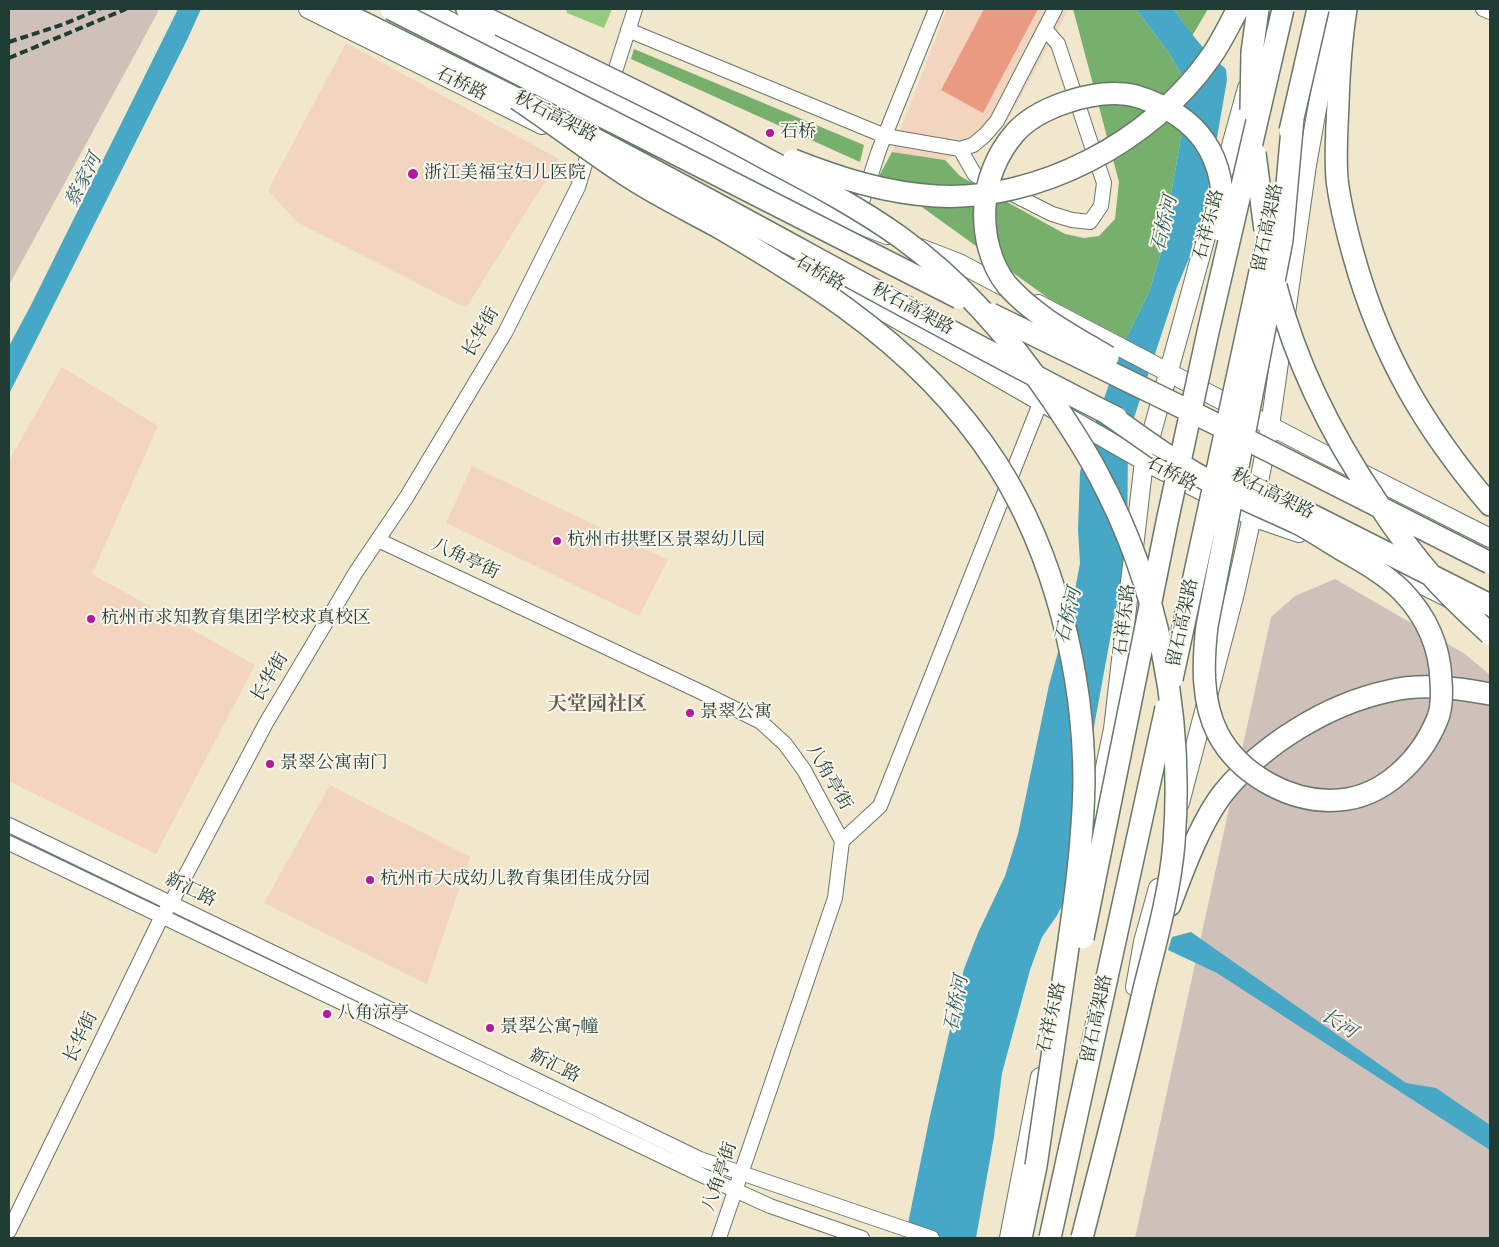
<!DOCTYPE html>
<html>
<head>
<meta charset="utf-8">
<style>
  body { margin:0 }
  #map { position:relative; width:1499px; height:1247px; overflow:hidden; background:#f1e7cc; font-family:"IM FELL English",serif }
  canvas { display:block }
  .frame { position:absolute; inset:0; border:10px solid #1f3d34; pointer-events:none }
</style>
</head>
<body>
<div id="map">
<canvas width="1499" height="1247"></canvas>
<div class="frame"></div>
</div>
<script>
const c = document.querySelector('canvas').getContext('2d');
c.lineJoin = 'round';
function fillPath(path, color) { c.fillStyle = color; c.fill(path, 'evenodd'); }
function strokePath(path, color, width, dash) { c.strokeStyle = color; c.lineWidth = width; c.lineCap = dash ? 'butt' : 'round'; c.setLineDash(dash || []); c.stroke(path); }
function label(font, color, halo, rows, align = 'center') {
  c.font = font + ' "IM FELL English","Noto Serif SC",serif'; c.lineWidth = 4; c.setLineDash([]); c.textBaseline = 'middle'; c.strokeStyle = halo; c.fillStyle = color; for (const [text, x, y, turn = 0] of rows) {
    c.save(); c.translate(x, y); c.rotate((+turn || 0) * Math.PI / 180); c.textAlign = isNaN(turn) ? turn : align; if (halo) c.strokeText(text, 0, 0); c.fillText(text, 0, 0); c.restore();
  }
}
const built = new Path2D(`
  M947,9H1069L1011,114L991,139L945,160L892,152Z
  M346,43L559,159L466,308L297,222L268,190Z
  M62,367L158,426L92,574L255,665L156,854L9,781V461Z
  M472,466L668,560L639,616L446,523Z
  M330,785L470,857L427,984L264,903Z`);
const industrial = new Path2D(`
  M9,9H157L158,12L9,285Z
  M1335,579L1465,654L1490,675V1238H1135L1271,617L1295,596Z`);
const green = new Path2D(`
  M566,9H612L604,28L567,13Z`);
const forest = new Path2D(`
  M1073,9H1136L1169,53L1182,75L1185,108L1179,149L1160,256L1149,292L1126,339L1048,298L879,176L892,152L945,160L960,176L1065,234L1084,238L1099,236L1115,219L1119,182Z
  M1174,9H1208L1192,36Z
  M634,49L864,145L860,162L631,59Z`);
const water = new Path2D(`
  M178,9H201L187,40L9,394V346L30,307Z
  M1136,9H1174C1189,32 1205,52 1226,69L1227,80L1201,230L1177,287L1128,436L1127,563L1115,612L1083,787L1071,836L1068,858L1069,875L1065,896L1062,906L1056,917L1042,937L1030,970L1002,1073L994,1137L976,1238H905L930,1116L964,969L978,933L1005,876L1018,834L1049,685L1075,590L1080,563L1078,530L1080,472L1092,433L1122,347L1149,292L1160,256L1179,149L1185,108L1182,75L1169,53Z
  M1191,932L1406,1083L1436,1088L1490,1125V1150L1217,973L1168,950L1172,937Z`);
const building = new Path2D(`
  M984,9H1038L983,113L941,90Z`);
const minor = new Path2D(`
  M1483,9L1490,12
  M628,30L885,136L960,149L973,145L985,135L997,121L1055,9
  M610,87L635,9
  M960,149L975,175L1052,214L1072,220L1090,222L1101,206L1104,183L1058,44L1045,29
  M857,217L879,150L936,9
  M378,540L703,693L761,722L785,744L804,770L842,841L835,898L719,1238
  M9,825L700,1159L932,1238
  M842,841L880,806L1041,401
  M9,843L695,1172L770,1206L862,1238
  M9,1231L162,916L171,903L266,723L356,572L406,498L505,333L578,187L602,109`);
const major = new Path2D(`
  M308,9L542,125
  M426,9L840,217L887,235
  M764,243L1144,461L1252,517L1299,533
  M920,248L959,263L1010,290
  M1038,304L1322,453L1490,538
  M1377,562L1490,619
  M1180,803L1235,593L1252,517L1270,426L1307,165L1335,9
  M1088,848L1113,729L1144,461L1247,88
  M1135,987L1143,942L1158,888
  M1009,1238L1040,1077`);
const highway = new Path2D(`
  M336,9L517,99
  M467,9L500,25
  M1346,9C1341,40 1339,72 1338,103C1337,129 1335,154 1337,179C1340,206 1347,232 1354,257C1381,354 1425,429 1490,505
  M1170,905C1183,870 1201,821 1224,792C1263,744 1328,704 1389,691C1422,683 1458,688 1490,694
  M1021,1238L1036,1166`);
const rail = new Path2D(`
  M9,42L64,24L100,9
  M9,58L126,9`);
const highwayBridge = new Path2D(`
  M391,9L959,298
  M500,25C592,70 683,113 772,162C816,185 859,208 900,237C961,281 1011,339 1053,401C1069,425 1085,449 1098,474C1159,587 1184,716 1174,843C1170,892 1156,941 1144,989C1125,1072 1103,1155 1082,1238
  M517,99C556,125 593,154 632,179C660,197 691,212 720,228C762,253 804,278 844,307C902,349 958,403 997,464C1055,555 1084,675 1084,782C1083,844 1074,907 1065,968C1055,1034 1046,1100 1036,1166
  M1251,110L1252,52L1258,9
  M1290,131L1318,9
  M593,138C769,230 940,329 1117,418
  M1255,153L1265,230
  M793,160C839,178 885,193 936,196C1038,202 1152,141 1210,58C1221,43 1229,25 1238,9
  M1276,286C1296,364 1332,436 1377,502C1395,530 1414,556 1436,581C1453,600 1472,617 1490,634
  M991,314L1212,422L1490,563
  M1108,357C1073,336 1034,316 1007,285C990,264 983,233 985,206C986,181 997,154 1014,134C1037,107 1090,91 1124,94C1138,95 1151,101 1163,107C1213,131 1229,178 1220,230
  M1105,412C1136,433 1167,457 1200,476C1231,495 1266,508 1299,524C1314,532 1329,542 1344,551C1365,563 1385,574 1402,591C1426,616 1440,646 1441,681C1442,694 1442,709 1437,720C1421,759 1384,797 1339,800C1292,804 1240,775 1218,734C1201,701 1203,661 1207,626L1282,240L1293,118
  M1292,505L1490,605
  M1172,679L1274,207
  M1083,938L1167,522L1208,332L1283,9
  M1050,1238L1166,708`);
const markers = [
  [770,133,5,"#b5179e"],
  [413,174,6,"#b5179e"],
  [557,541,5,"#b5179e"],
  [91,619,5,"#b5179e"],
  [690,713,5,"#b5179e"],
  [270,764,5,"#b5179e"],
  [370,880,5,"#b5179e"],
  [327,1014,5,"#b5179e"],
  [490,1028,5,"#b5179e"]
];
const streetNames = [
  ["石桥路",461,85,26],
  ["秋石高架路",555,118,27],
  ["石祥东路",1210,225,-75],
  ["留石高架路",1269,228,-78],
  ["石桥路",819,274,30],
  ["秋石高架路",912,310,28],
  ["长华街",482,333,-60],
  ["石桥路",1171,475,28],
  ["秋石高架路",1272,495,27],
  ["八角亭街",465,560,25],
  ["石祥东路",1126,620,-83],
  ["留石高架路",1184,623,-78],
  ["长华街",271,678,-59],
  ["八角亭街",828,778,60],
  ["新汇路",190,891,26],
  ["石祥东路",1053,1018,-77],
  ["留石高架路",1098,1019,-78],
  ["长华街",82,1038,-64],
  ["新汇路",554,1067,26],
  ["八角亭街",721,1177,-71]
];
const poiNames = [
  ["石桥",780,133],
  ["浙江美福宝妇儿医院",424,174],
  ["杭州市拱墅区景翠幼儿园",567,541],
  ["杭州市求知教育集团学校求真校区",101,619],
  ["景翠公寓",700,713],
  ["景翠公寓南门",280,764],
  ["杭州市大成幼儿教育集团佳成分园",380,880],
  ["八角凉亭",337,1014],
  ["景翆公寓7幢",500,1028]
];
const waterNames = [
  ["蔡家河",85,181,-63],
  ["石桥河",1166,224,-76],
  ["石桥河",1070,616,-76],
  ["石桥河",958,1004,-79],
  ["长河",1338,1025,33]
];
const quarterNames = [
  ["天堂园社区",597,706]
];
fillPath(built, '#f3d4be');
fillPath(industrial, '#cfc0ba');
fillPath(green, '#94cb7e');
fillPath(forest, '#77af6d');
fillPath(water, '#47a7c6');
fillPath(building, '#ea9a81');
strokePath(minor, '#687869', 16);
strokePath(major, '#687869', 20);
strokePath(highway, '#687869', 24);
strokePath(minor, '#fff', 14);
strokePath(major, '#fff', 18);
strokePath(highway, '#fff', 21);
strokePath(rail, '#1f3d34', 4, [8, 4]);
strokePath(highwayBridge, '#687869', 24, []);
strokePath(highwayBridge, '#fff', 21);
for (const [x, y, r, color] of markers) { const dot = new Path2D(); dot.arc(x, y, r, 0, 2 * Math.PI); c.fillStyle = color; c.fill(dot); strokePath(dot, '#fbf7ec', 2); }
label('18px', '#1f3d34', '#fbf7ec', streetNames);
label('18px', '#1f3d34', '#fbf7ec', poiNames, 'left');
label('italic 19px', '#2b5d60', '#fbf7ec', waterNames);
label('bold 20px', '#665e4f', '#fbf7ec', quarterNames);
</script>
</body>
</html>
